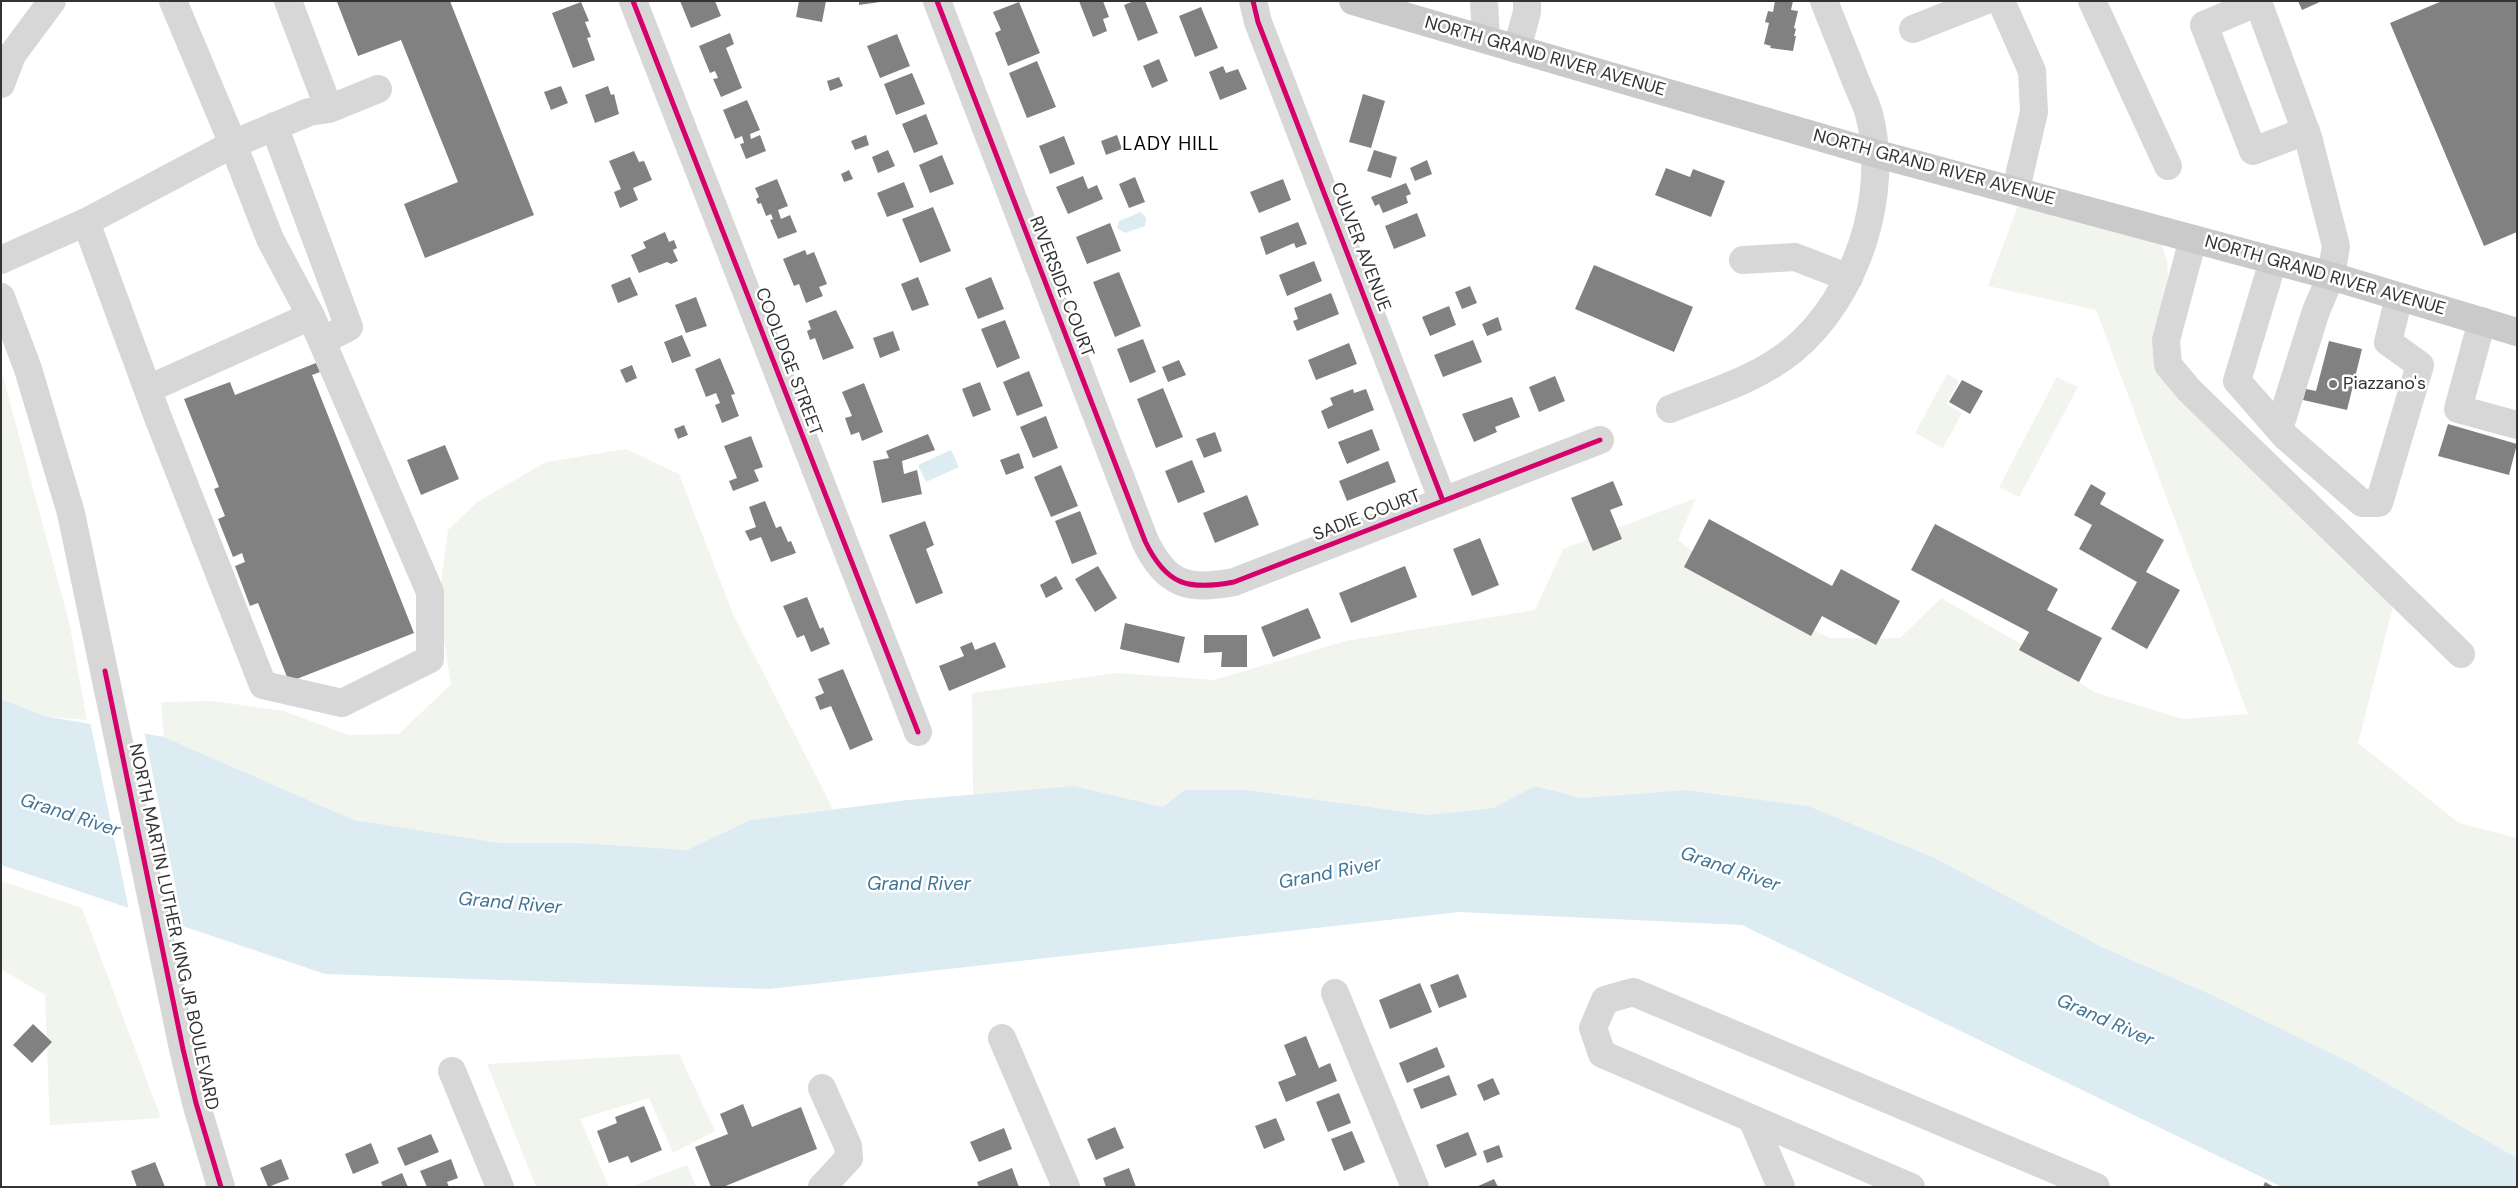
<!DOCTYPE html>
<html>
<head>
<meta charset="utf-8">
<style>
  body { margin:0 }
  #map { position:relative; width:2518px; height:1188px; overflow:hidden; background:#fff; font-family:"DM Sans",sans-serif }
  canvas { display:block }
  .frame { position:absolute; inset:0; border:2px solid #333; pointer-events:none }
</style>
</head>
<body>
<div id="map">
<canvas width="2518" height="1188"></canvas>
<div class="frame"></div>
</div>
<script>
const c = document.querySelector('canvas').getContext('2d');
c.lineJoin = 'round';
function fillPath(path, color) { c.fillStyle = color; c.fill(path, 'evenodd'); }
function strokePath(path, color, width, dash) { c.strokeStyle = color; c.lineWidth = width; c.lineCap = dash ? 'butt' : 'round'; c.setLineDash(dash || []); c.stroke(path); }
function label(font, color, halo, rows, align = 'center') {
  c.font = font + ' "DM Sans",sans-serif'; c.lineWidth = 5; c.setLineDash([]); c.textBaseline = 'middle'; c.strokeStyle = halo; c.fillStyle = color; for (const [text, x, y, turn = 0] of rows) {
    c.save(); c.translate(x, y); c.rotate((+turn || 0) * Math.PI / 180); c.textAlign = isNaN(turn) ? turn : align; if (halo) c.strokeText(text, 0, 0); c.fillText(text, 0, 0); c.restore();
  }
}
const green = new Path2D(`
  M2023,192L2156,228L2167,260L2171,357L2399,583L2358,743L2459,823L2517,838V1158L2353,1064L2212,995L2104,948L1933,857L1808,806L1686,790L1581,798L1535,786L1493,808L1427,815L1248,790H1184L1163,807L1074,786L973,795L972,693L1117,673L1214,680L1346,641L1535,610L1563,549L1696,498L1678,540L1726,578L1829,638H1900L1941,598L2040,655L2094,692L2183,719L2248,714L2096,310L1988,286Z
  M1,369L69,622L87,720L45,716L1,699Z
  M1947,374L1959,381L1946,404L1962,413L1943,448L1915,433Z
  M2057,377L2078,387L2019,497L1999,487Z
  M626,449L679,474L733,614L833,809L750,820L687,850L581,843H500L354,820L164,737L161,702L212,701L284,711L348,735L399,734L451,684L438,603L448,530L477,502L546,462Z
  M1,881L82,908L161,1118L50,1125L45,995L1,969Z
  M679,1054L715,1131L673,1153L649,1098L580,1119L609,1187H536L487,1064Z
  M687,1165L696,1187H630Z`);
const water = new Path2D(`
  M1141,212L1146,218L1145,226L1125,233L1117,228L1119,221Z
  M951,450L959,467L926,482L918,465Z
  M1,699L45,716L164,737L354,820L500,843H581L687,850L750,820L908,800L1074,786L1163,807L1184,790H1248L1427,815L1493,808L1535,786L1581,798L1686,790L1808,806L1933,857L2104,948L2212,995L2353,1064L2517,1158V1187H2282L1742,925L1459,912L769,989L325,974L1,865Z`);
const pier = new Path2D(`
  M90,721L144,731L184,929L129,910Z`);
const building = new Path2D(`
  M340,1H450L534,215L425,258L404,204L458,182L401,40L358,56L337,2Z
  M680,1H715L721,16L691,28Z
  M799,1H826L822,22L796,17Z
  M859,1H880V2L859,5Z
  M1079,1H1103L1109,17L1103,19L1107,31L1093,37Z
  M1134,1H1145L1158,33L1138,41L1124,5Z
  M1775,1H1793L1791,10L1798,11L1794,28L1796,29L1794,36H1796L1793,51L1770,48L1771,46L1764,44L1769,23L1765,22L1768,11L1773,12Z
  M2298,1H2322L2302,10Z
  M2442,1H2517V232L2484,246L2390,23Z
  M581,2L589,21L585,22L591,37L587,38L595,60L573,68L552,13Z
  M1019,2L1040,53L1008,66L995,33L1001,30L993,12Z
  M1201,7L1218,48L1195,57L1179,16Z
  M730,33L734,44L726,48L742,88L721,97L713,79L718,78L715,71L710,73L699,46Z
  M897,34L910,66L880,78L867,46Z
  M1159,59L1168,81L1152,88L1143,66Z
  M1037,61L1056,107L1027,118L1009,73Z
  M1223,66L1226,73L1238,69L1247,89L1220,100L1209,72Z
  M912,73L925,104L896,115L884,84Z
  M839,77L843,86L830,91L827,81Z
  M561,86L568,103L551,110L544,92Z
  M608,86L611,95L614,94L619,114L595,123L585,95Z
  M1363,94L1385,101L1371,148L1349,142Z
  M747,100L760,130L750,134L751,139L760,135L766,151L746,159L740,144L744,143L742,136L735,139L723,110Z
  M926,114L938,144L914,153L902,124Z
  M866,135L869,145L855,150L851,141Z
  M1117,135L1122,149L1106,155L1101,141Z
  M1064,136L1075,164L1050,174L1039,146Z
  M888,150L895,166L878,173L872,157Z
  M1374,150L1397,157L1391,178L1367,171Z
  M634,151L639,162L644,161L652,180L633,188L638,200L620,208L614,192L621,189L609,161Z
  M942,155L954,184L930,193L919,165Z
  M1427,160L1432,174L1415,181L1410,168Z
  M1666,168L1690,177L1693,169L1725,181L1711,217L1655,195Z
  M849,170L853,179L844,182L841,174Z
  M1083,176L1088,189L1097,185L1103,199L1068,214L1056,187Z
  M1135,177L1145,202L1129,208L1119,184Z
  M777,179L788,206L778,210L781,219L790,215L797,232L778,239L770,220L773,219L771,214L766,216L761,203L758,204L756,199L759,197L755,188Z
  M1283,179L1291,200L1259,213L1250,192Z
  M904,182L914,207L887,217L877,193Z
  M1406,183L1411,194L1406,196L1408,203L1383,213L1379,204L1375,206L1371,197Z
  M933,207L951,251L920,263L902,219Z
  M1417,213L1426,236L1394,249L1385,226Z
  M1298,222L1307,244L1296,248L1294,243L1266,255L1260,237Z
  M1110,223L1121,251L1087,264L1076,237Z
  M665,232L669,242L674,240L677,248L673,250L678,261L671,264L667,262L639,273L631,255L646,248L643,242Z
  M805,250L807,255L814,252L827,284L819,287L823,296L806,303L799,284L794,286L783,259Z
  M1314,261L1322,281L1287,296L1279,275Z
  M1594,265L1693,307L1674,352L1575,309Z
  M1119,272L1141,326L1115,337L1093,282Z
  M630,277L638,295L618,303L611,285Z
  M918,277L929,305L912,311L901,284Z
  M991,277L1004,309L978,319L965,288Z
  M1470,286L1477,303L1462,309L1455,292Z
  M1331,293L1339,314L1297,331L1293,321L1298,319L1294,308Z
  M696,297L707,326L686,333L675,305Z
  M1449,306L1456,325L1430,336L1422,317Z
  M836,310L854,348L823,360L815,338L810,340L807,331L811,329L808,321Z
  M1498,317L1502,330L1487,336L1482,324Z
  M1005,320L1020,358L997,368L981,329Z
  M893,331L900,350L880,358L873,338Z
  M682,335L691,356L672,363L664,342Z
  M1143,339L1156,372L1130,383L1117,349Z
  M1473,340L1482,362L1443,377L1434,355Z
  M2329,341L2362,349L2347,410L2303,400L2306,389L2316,391Z
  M1349,343L1357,364L1316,380L1308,360Z
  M720,358L735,394L731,395L739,416L722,423L715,405L720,403L716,393L706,397L695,369Z
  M1179,360L1186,375L1168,382L1162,367Z
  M316,363L320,372L312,375L414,633L289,682L258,603L250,606L235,566L245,562L242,553L233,557L218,519L225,516L214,489L219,487L184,399L230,382L235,395Z
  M632,365L637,378L626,383L620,370Z
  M1029,371L1043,406L1017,416L1003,382Z
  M1555,376L1565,401L1539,412L1529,387Z
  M1962,380L1983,391L1970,414L1949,402Z
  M980,382L991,410L973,417L962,389Z
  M864,383L883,432L862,441L859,432L851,435L845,418L852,416L842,392Z
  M1163,388L1183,437L1156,448L1137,399Z
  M1353,389L1354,393L1366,389L1374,410L1328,429L1321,411L1333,405L1330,398Z
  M1512,397L1520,417L1495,427L1497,432L1474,442L1462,414Z
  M1046,416L1058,448L1033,458L1020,427Z
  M2448,424L2517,444L2509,475L2438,456Z
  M684,425L688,435L678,439L674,429Z
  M1372,429L1380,450L1347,464L1338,442Z
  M1215,432L1222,451L1204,458L1196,439Z
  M928,434L935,450L902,461L904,474L917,470L922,494L882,503L873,461L889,458L886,451Z
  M751,436L763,467L754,470L759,481L733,491L729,481L737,478L724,446Z
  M445,445L459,479L421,495L407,460Z
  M1019,453L1024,468L1006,475L1000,460Z
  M1192,460L1205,492L1178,503L1165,471Z
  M1388,461L1396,482L1347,501L1339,481Z
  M1061,465L1078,506L1051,517L1034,477Z
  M1613,481L1623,505L1610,510L1622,539L1593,551L1571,498Z
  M2091,484L2106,493L2100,504L2164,540L2146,572L2180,590L2147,649L2111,629L2137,582L2079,549L2092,525L2074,515Z
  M1247,495L1259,525L1215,543L1203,513Z
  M765,501L776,528L781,526L788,542L791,541L796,553L771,562L761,537L750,541L745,531L756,527L749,507Z
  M1080,511L1097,554L1072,564L1055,521Z
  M1709,519L1832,586L1841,569L1900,601L1876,645L1822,616L1811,636L1684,567Z
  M925,521L934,545L926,549L943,593L916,604L889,535Z
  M1935,524L2058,589L2047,610L2102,638L2079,682L2019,650L2029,632L1911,570Z
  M1480,538L1499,585L1472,596L1453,549Z
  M1098,566L1117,598L1095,612L1075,579Z
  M1405,566L1417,597L1351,623L1339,593Z
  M1056,576L1063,589L1046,598L1040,585Z
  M807,597L820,629L823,627L830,644L811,652L804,635L797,638L783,606Z
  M1308,608L1321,638L1273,657L1261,627Z
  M1125,623L1185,637L1179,663L1120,649Z
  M1204,635H1247V667H1221L1222,652L1204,653Z
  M972,642L975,650L995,642L1006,667L949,691L939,666L964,656L960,647Z
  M843,669L873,740L850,750L831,706L820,710L815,697L824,693L818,679Z
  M1458,974L1467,997L1439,1008L1430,985Z
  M1420,983L1432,1012L1390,1029L1379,1000Z
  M33,1024L52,1042L32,1063L13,1045Z
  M1306,1036L1319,1068L1330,1063L1337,1081L1286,1102L1278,1082L1296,1075L1284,1045Z
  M1437,1047L1445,1067L1407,1083L1399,1063Z
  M1449,1075L1457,1095L1421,1109L1413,1089Z
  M1493,1078L1500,1094L1484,1101L1477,1085Z
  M1339,1093L1351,1123L1328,1132L1316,1102Z
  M743,1104L752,1127L801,1107L817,1149L723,1187H711L695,1147L728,1134L720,1114Z
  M644,1106L662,1150L631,1163L628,1156L609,1163L597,1131L617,1123L615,1117Z
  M1276,1118L1285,1140L1264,1149L1255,1126Z
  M1115,1127L1124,1148L1096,1160L1087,1139Z
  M1004,1128L1012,1149L979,1162L970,1142Z
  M1352,1131L1365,1162L1344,1171L1331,1139Z
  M1468,1132L1477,1155L1445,1168L1436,1145Z
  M431,1134L439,1152L405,1166L397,1148Z
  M371,1143L379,1163L353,1174L345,1154Z
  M1499,1145L1503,1157L1487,1163L1483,1151Z
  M281,1159L289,1179L268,1187L260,1168Z
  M451,1159L458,1178L447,1182L449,1187H427L420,1171Z
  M155,1162L165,1187H137L131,1171Z
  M1012,1168L1019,1187H979L977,1182Z
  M1129,1168L1136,1187H1106L1103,1178Z
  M402,1173L408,1187H383L381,1182Z
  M1494,1179L1498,1187H1476Z
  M2265,1182L2274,1187H2263Z`);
const minor = new Path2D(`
  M173,1L233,144L309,112L329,109L378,89
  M288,1L329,109
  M633,1L918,732
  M937,1L1145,541C1166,585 1188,591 1234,582L1600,440
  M1253,1L1258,22L1443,501
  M1484,1L1486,39
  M2001,1L2032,71L2034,112L2016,189
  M2092,1L2168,166
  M1913,29L1984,1
  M1517,49L1527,12V1
  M1,84L12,55L52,1
  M274,126L349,327L322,341
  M86,222L233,144L270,239L311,316
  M2193,239L2166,340L2168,365L2189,390L2461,654
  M1,260L86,222L157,415L263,685L342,703L430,659V592L311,316L148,389
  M1743,260L1795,257L1849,278
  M2273,261L2237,381L2286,437L2362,503H2379L2420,365L2388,342L2399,297
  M1,297L28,369L71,513L183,1049L196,1103L221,1187
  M2482,321L2458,409L2517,425
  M1670,409C1712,392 1758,379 1793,350C1857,297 1890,194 1869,114C1866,102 1859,90 1855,79C1845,53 1834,27 1824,1
  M2279,429L2316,311L2331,276L2336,246L2308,137L2258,2L2204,25L2253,151L2306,131
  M1335,993L1415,1187
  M1002,1038L1066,1187
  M452,1071L500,1187
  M1752,1119L1781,1187
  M822,1187L849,1158L848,1146L822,1088
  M1911,1187L1602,1054L1593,1028L1605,1000L1633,992L2096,1187`);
const major = new Path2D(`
  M1353,1L1874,153L2331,276L2517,332`);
const cycleway = new Path2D(`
  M633,1L918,732
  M937,1L1145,541C1166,585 1188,591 1234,582L1600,440
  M1253,1L1258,22L1443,501
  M105,671L183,1049L196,1103L221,1187`);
const markers = [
  [2333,384,5,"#7a7a7a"]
];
const streetNames = [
  ["NORTH GRAND RIVER AVENUE",1545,57,16],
  ["NORTH GRAND RIVER AVENUE",1934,168,15],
  ["CULVER AVENUE",1360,247,69],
  ["NORTH GRAND RIVER AVENUE",2325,276,16],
  ["RIVERSIDE COURT",1061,287,69],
  ["COOLIDGE STREET",788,362,69],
  ["SADIE COURT",1367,516,-21],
  ["NORTH MARTIN LUTHER KING JR BOULEVARD",173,927,78]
];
const poiNames = [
  ["Piazzano's",2343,384]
];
const neighbourhoodNames = [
  ["LADY HILL",1171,145]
];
const waterNames = [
  ["Grand River",70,816,18],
  ["Grand River",1730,870,19],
  ["Grand River",1330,874,-11],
  ["Grand River",919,885],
  ["Grand River",510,904,5],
  ["Grand River",2105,1021,24]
];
fillPath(green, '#f1f5ed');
fillPath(water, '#ddebf3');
fillPath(pier, '#fff');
fillPath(building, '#818181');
strokePath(minor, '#d7d7d7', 28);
strokePath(major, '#cacaca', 28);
strokePath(cycleway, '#d6006c', 5);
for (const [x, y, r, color] of markers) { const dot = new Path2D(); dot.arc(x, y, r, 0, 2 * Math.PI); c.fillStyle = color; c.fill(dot); strokePath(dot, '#fff', 2); }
label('18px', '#333', '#fff', streetNames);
label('18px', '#333', '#fff', poiNames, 'left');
c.letterSpacing = '1px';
label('19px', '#000', '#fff', neighbourhoodNames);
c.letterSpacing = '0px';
label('italic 19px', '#3f7597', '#fff', waterNames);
</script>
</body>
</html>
